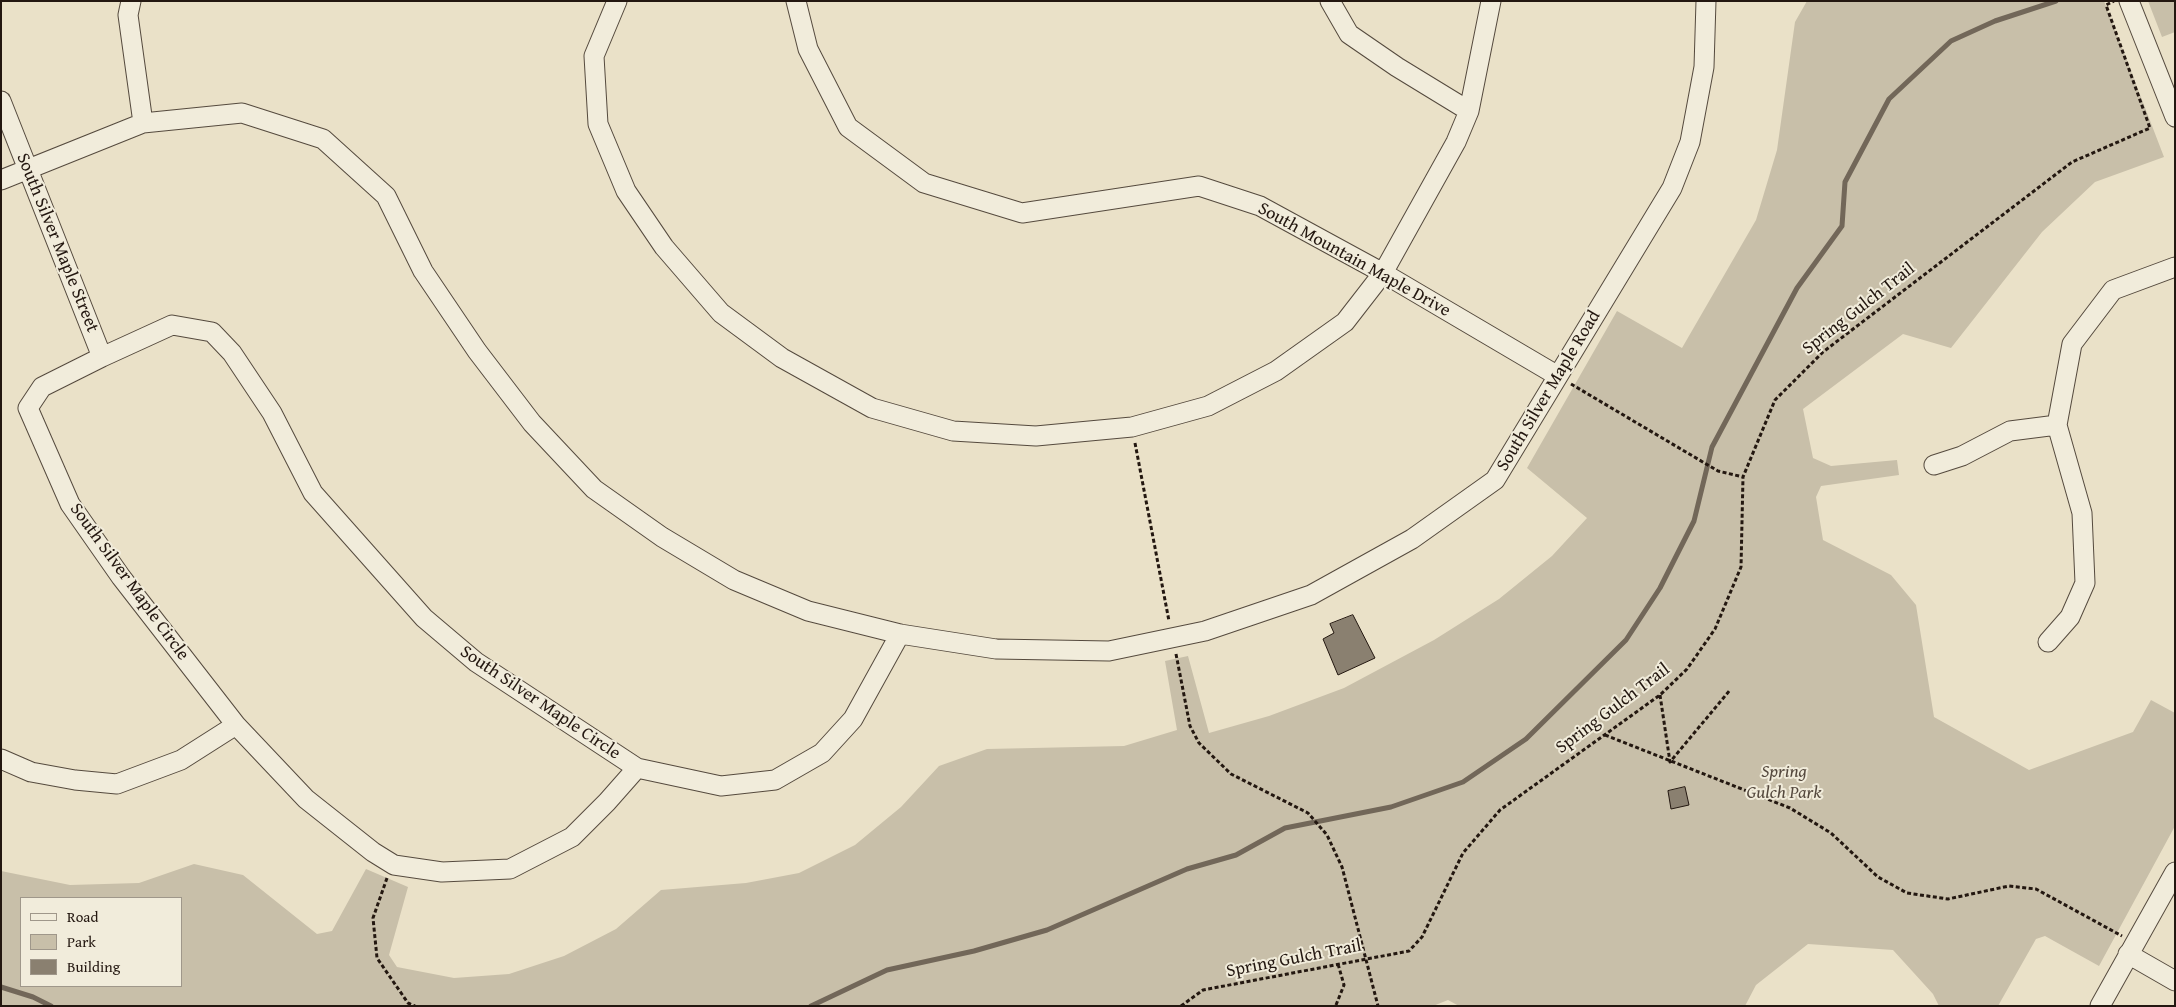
<!DOCTYPE html>
<html>
<head>
<meta charset="utf-8">
<style>
  body { margin:0 }
  #map { position:relative; width:2176px; height:1007px; overflow:hidden; background:#eae1c8; font-family:"Gentium Book Plus",serif }
  canvas { display:block }
  .frame { position:absolute; inset:0; border:2px solid #231710; pointer-events:none }
  .legend { position:absolute; left:20px; top:897px; width:162px; height:90px; box-sizing:border-box; background:#f1ecdb; border:1px solid #9f978a; margin:0; padding:6px 9px; list-style:none; font-size:15px; color:#231710 }
  .legend li { display:flex; align-items:center; gap:10px; height:25px }
  .legend b { width:25px; border:1px solid #9f978a }
</style>
</head>
<body>
<div id="map">
<canvas width="2176" height="1007"></canvas>
<div class="frame"></div>
<ul class="legend">
<li><b style="height:6px;background:#f1ecdb"></b>Road</li>
<li><b style="height:14px;background:#c8bfa9"></b>Park</li>
<li><b style="height:14px;background:#8a8070"></b>Building</li>
</ul>
</div>
<script>
const c = document.querySelector('canvas').getContext('2d');
c.lineJoin = 'round';
function fillPath(path, color) { c.fillStyle = color; c.fill(path, 'evenodd'); }
function strokePath(path, color, width, dash) { c.strokeStyle = color; c.lineWidth = width; c.lineCap = dash ? 'butt' : 'round'; c.setLineDash(dash || []); c.stroke(path); }
function label(font, color, halo, rows, align = 'center') {
  c.font = font + ' "Gentium Book Plus",serif'; c.lineWidth = 4; c.setLineDash([]); c.textBaseline = 'middle'; c.strokeStyle = halo; c.fillStyle = color; for (const [text, x, y, turn = 0] of rows) {
    c.save(); c.translate(x, y); c.rotate((+turn || 0) * Math.PI / 180); c.textAlign = isNaN(turn) ? turn : align; if (halo) c.strokeText(text, 0, 0); c.fillText(text, 0, 0); c.restore();
  }
}
const green = new Path2D(`
  M1807,1H2104L2164,157L2095,182L2042,232L1951,348L1903,334L1803,409L1813,458L1831,466L1897,460L1899,475L1821,486L1816,497L1823,540L1891,575L1916,605L1934,717L2029,770L2133,732L2151,700L2175,713V826L2099,966L2045,936L2036,939L1998,1006H1939L1933,994L1893,950L1808,944L1756,985L1745,1006H1459L1448,1000L1433,1006H1V871L70,885L139,883L194,864L243,875L317,934L332,931L366,869L408,887L389,955L397,967L454,978L509,974L564,956L616,929L661,890L746,883L799,873L855,845L901,807L939,766L987,749L1124,746L1177,730L1165,661L1188,656L1209,733L1269,716L1344,688L1434,640L1499,599L1552,556L1587,518L1527,468L1617,311L1682,348L1756,220L1777,150L1795,22ZM21,898H181V986H21Z
  M2148,1H2175V32L2162,37Z`);
const stream = new Path2D(`
  M1,987L33,997L51,1006
  M811,1006L887,970L974,951L1047,930L1187,869L1236,855L1285,828L1391,807L1463,782L1526,739L1626,640L1660,588L1694,521L1712,447L1797,288L1842,226L1845,182L1889,99L1951,41L1995,21L2056,1`);
const building = new Path2D(`
  M1353,615L1375,658L1338,675L1323,639L1334,633L1330,624Z
  M1685,787L1689,805L1671,809L1668,791Z`);
const path = new Path2D(`
  M1571,384L1718,471L1743,477
  M1135,443L1169,621
  M1176,654L1190,726L1199,743L1231,774L1308,813L1327,835L1342,867L1378,1006
  M1660,695L1670,762L1730,690
  M1605,735L1790,808L1831,833L1878,877L1907,893L1948,899L2009,886L2036,889L2122,936
  M387,878L373,918L377,958L408,1003L415,1006
  M1336,1005L1344,985L1338,964
  M1181,1006L1203,990L1409,951L1422,937L1463,853L1500,810L1660,695L1687,669L1715,629L1741,567L1743,477L1775,400L1823,352L2072,162L2150,128L2106,5L2114,1`);
const street = new Path2D(`
  M131,1L128,15L143,123
  M617,1L594,56L598,124L626,191L664,247L721,313L782,358L872,408L953,431L1036,436L1132,427L1208,406L1276,371L1345,322L1383,273L1456,142L1469,111L1491,1
  M796,1L808,49L848,127L924,183L1022,213L1199,186L1260,206L1383,273L1558,376
  M1330,1L1349,34L1397,67L1469,111
  M2129,1L2175,117
  M1,101L102,357
  M1,180L143,123L242,113L323,139L386,196L423,271L477,351L532,423L594,489L662,537L734,580L808,611L900,634L996,649L1109,651L1205,631L1311,595L1412,539L1495,480L1672,188L1690,142L1704,67L1706,1
  M1934,465L1962,456L2010,431L2057,425
  M2048,642L2070,617L2085,583L2082,513L2057,425L2072,344L2113,290L2175,267
  M1,759L31,772L75,780L117,784L181,760L236,725
  M637,768L476,662L424,618L313,493L272,413L232,353L212,332L172,325L102,357L42,387L28,408L70,504L121,577L236,725L306,799L373,852L394,865L442,872L510,869L572,837L607,802L637,768L721,786L775,780L822,753L853,719L900,634
  M2128,954L2175,981
  M2100,1006L2175,872`);
const streetNames = [
  ["South Silver Maple Street",57,243,68],
  ["South Mountain Maple Drive",1354,260,29],
  ["Spring Gulch Trail",1859,309,-38],
  ["South Silver Maple Road",1549,391,-59],
  ["South Silver Maple Circle",129,582,54],
  ["South Silver Maple Circle",540,703,34],
  ["Spring Gulch Trail",1613,709,-37],
  ["Spring Gulch Trail",1294,959,-11]
];
const parkNames = [
  ["Spring",1784,772],
  ["Gulch Park",1784,793]
];
fillPath(green, '#c8bfa9');
strokePath(stream, '#726759', 5);
fillPath(building, '#8a8070');
strokePath(building, '#231710', 1);
strokePath(street, '#554a3e', 21);
strokePath(path, '#231710', 3, [4, 2.5]);
strokePath(street, '#f1ecdb', 19);
label('18px', '#231710', '#f1ecdb', streetNames);
label('italic 18px', '#55493e', '#f1ecdb', parkNames);
</script>
</body>
</html>
